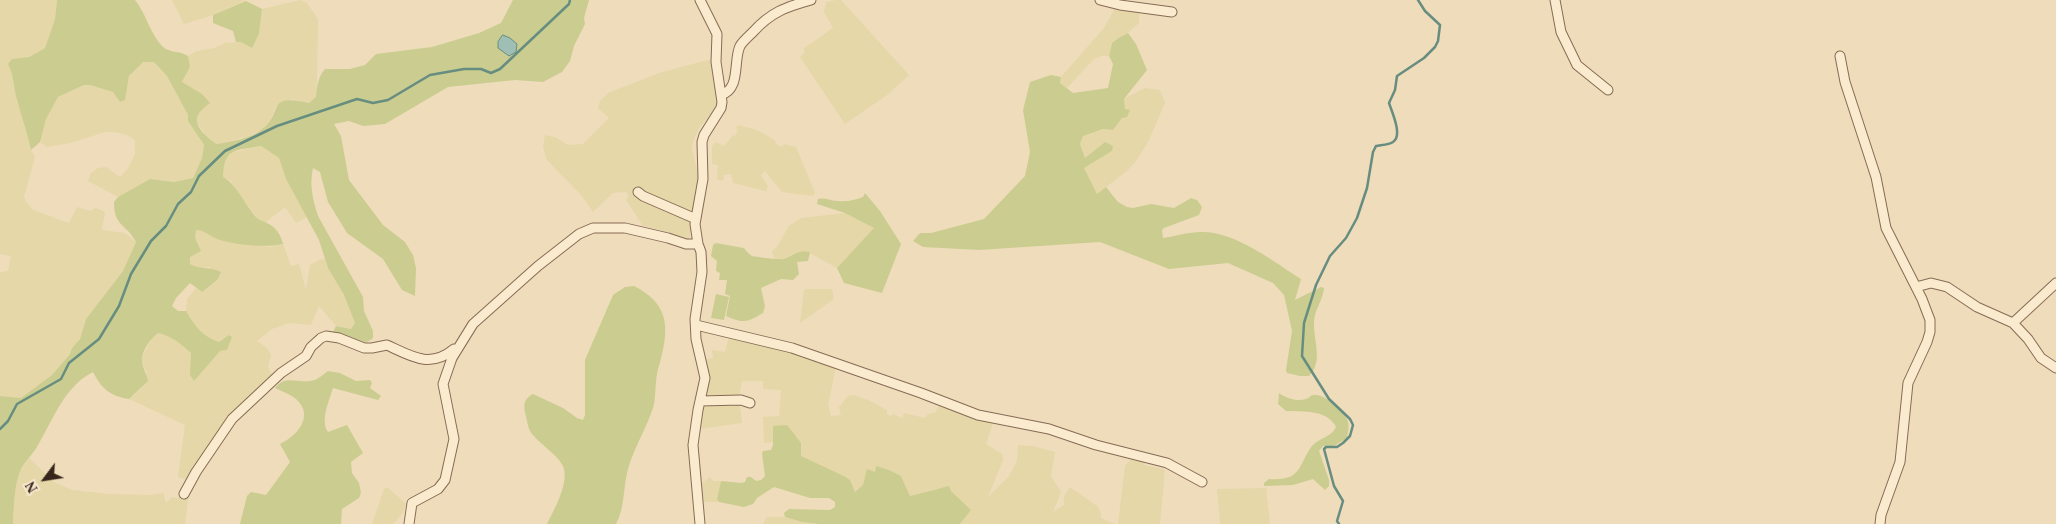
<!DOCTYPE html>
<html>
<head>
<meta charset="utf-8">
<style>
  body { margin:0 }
  #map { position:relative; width:2056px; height:524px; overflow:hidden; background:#efdcbb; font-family:Georgia,serif }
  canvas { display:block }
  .north { position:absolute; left:20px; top:454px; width:50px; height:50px; -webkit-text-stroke:4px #f6e6cb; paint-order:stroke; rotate:239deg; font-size:14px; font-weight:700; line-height:20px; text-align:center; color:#35251a }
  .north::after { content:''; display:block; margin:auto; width:18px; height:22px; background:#35251a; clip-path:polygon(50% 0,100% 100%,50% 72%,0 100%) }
</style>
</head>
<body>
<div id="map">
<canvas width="2056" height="524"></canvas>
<div class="north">N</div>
</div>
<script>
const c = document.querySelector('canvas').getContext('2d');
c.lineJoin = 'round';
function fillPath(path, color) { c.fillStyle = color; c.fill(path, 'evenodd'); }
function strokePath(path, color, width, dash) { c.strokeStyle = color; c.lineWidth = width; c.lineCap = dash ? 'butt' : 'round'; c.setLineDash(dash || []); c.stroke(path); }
const farmland = new Path2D(`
  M0,0H57L55,19L45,48L29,57L12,59L17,101L28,132L31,150L35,157L24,197L26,202L33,210L69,223L77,207L90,211L96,208L105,212L102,230L125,233L136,242L123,271L86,319L80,339L72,348L70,354L52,375L21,398L0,396V272L8,271L11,256L0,254Z
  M172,0H246L213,15L184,24Z
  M300,0L307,3L318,19L317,84L316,97L309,103L291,99L275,107L271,119L262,129L249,136L217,144L207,137L196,121L197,116L182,83L190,67L188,56L197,51L214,48L225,43L241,42L252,48L259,34L262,9Z
  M836,0H841L909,75L887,95L845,124L800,57L805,52L803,49L833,28L824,12L826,2Z
  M1115,8L1139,13V23L1128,33L1120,37L1112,43L1109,56H1102L1094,59L1067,88L1060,83L1061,77L1104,28Z
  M708,60H712L718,105L715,110L699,128L693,142L692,149L698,174V183L689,240H685L660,230L643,226L626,200L629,195L626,192L613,193L593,212L582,196L547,160L543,147L545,135L555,137L568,145L583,144L609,118L598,108L600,101L608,93L659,73Z
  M142,62H154L167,76L188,115V121L204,145L202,158L193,178L174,182L150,179L118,197L88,181L91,173L98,168L106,167L120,177L127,170L135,154V140L127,135L115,132H105L70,143L47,147L40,142L46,119L58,97L84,85H90L113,92L120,102L125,99L129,76Z
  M1145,88L1160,90L1165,103L1148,142L1136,161L1127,171L1097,194L1083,168L1112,151L1105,142L1085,159L1080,144L1083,136L1103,129L1113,130L1122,118L1125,109L1124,99Z
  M738,125L757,130L775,140L776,144L782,147L784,144L796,147L815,193L813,196L782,192L765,171L761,175L768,186L766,191L733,183L731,174L724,175L723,181L717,179L718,165L712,164V146L716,142L724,146L733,135L735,136L738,130L736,128Z
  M261,146L279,158L286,179L307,217L296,223L285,207L266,222L259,220L239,196L231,181L223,177V162L226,156L233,152Z
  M845,213L875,228L837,268L806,251L796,252L782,260L774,258L772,251L778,245L789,226L801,218Z
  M196,230H203L216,239L270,247L283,244L291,266L299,264L306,290L310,265L319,260L325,259L328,268L344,295L355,323L351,329L336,326L319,306L311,325L289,323L272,329L257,341L267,348L271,355L268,367L273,377L227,421L188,480L178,477L185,425L129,399L142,388L147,373L142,363V357L153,337L158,333L167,335L181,343L191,353L227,350L232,337L229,335L219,342L210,339L194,325L186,311L187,299L196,288L202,292L211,267L197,268L190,264L189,257Z
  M807,289H832L834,299L800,323L804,290Z
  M729,337L761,343L836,367L828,405L831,416L841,415L839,407L848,396L854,395L868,400L887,410V414L891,416L893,414L902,418L904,413L925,418L928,414L935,413L940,403L971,418L993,423L986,444L1002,454L1003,460L988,497L1009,476L1017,461L1018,445L1033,446L1055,452L1051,476L1061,492L1053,512L1064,505V496L1070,487L1097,506L1101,513V518L1115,524H960L971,510L951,491L935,489L910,496L901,476L876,467L875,472L866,476L863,485L855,492L850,480L844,476L801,456L773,426V442L764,443L763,417L779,416L781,390L763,389V381H742L739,397L742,423L699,429L701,408L710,380L706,359L713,358L712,350L725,352Z
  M29,458L54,482L72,490L109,494L149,495L163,493L166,503L172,497L188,499L185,524H13L15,495L19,471Z
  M1132,458L1145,462L1144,465L1147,466L1165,469L1160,524H1118L1125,466Z
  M710,477L714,481H721L717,499L719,502H703L701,484Z
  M387,487L406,504L403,513L393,524H372L384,489Z
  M1266,488L1270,524H1220L1217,489Z
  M767,517H785L802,522L819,524H763Z`);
const green = new Path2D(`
  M57,0H135C146,13 150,34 162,46C170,54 179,50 188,56L190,67L182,82L202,94L210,103C206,106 200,111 198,115C192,126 210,140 217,144C232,141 250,139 262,129C285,112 264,93 309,103L316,97C317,87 318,77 325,69H350L365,65L376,54L432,47L479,33L501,23L513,0H589L584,18L585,24L574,46L570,61L562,72L543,82L515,80L448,87L385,124L363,126L349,121L334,124L341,136L349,180L383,225L405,242L413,255L416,268L415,296L402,290L383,259L347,233L328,202L320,172L313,168C309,185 313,200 318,216L363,297L364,311L373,331V338C359,350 346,339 333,332L336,326L351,329L355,323L344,295L328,268L319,240L286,179L279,158L261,146C235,151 224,147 223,177C237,184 245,206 257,218C260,221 264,221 267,223C276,227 281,235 283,244C265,248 235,245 217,239C209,236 205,230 196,230L195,238L201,251L190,257V264C200,270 209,266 221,272L218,279L202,292L190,283L176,298L172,306L178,311H186C194,325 203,337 219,342L229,335L232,337L227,350L220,351L194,381L190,375L191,353C181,344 172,336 158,333C151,338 141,352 142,361C142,367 147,374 148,381L129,399C110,396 102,389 93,372C64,387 54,418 38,445C33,455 22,463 19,474C14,490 14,507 13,524H0V396L21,398L52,375L70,354L72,348L80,339L86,319L123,271L136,242C125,222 114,227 114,202L118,197L150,179L174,182L193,178L202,158L204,145L188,121V115L167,76L154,62H143L129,76L125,100L120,102L113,92L90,85H84L58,97L46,119L40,142L31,150C28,134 22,119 18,103C13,89 15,78 8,64L12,59L29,57L45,48L55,19Z
  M246,1L262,9L259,34L252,48L241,42H236L233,31L213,23V15Z
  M1128,33L1136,44L1147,70L1124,99L1125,109L1130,110L1127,117L1122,118L1113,130L1103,129L1083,136L1080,144L1085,158L1105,142L1113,146L1112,151L1084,168L1097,194L1106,187L1118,202L1127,207L1133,208L1151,204L1174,208L1191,198L1197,200L1202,207L1199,215L1164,228L1162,230L1163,238C1176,236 1189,232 1201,232C1235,231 1274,262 1301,279L1295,300L1321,287L1324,288C1323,300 1314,311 1314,322C1313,339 1324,362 1309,376H1300L1287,373L1286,370L1292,331L1284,295L1273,283L1228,263L1169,269L1100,242L979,250L923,247L913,241L920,233H931L984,219L1025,176L1030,152L1023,110L1030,82L1051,75L1061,77L1060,83L1073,93L1108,88L1113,64L1109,56L1112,43L1120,37Z
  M865,193L880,211L901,244L882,293L844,283L837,268L874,228L845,213L817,204L818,199C826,197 831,201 838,201C847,202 855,200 863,197Z
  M716,243L744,248C746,251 749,254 752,256C756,257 782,260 784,259C793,255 799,249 810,252L808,261L797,262L799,274L793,280L781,279L761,288L765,306L763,313C748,322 743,324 726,316L730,296L725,294L727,280H719L720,273L716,271L717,261L711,256L713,245Z
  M634,286C676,307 667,337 657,374C655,385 656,398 653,408C646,429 634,448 628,469C623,487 625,508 616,524H547C554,510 568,485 564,469C561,456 537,443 530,431C528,427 527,421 526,416C523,406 523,399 533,394L563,408L577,418L583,420L585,415V360L613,295L625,287Z
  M716,294L729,297L724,320L711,318Z
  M328,371L340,373L356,381L370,380L372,383L370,388L381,396L378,400L333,388C329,401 320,421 328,432L347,425L363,453L351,462L352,473L359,483L361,493L359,498L342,509L341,524H240L247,496L251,492L266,495L290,462L280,444C297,436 315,416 296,399C290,394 281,391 275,388C286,373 299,385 315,380C319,378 324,374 328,371Z
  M1279,393C1286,398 1297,402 1306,399C1310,398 1311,394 1316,395C1326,395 1342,410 1347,419C1350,425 1348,432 1347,438L1334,446H1323L1319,451L1329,480V486L1325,490L1313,479L1293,485L1264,486V483L1269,479C1302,481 1297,467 1312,446C1319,438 1332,437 1336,427C1327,409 1303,412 1286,411L1278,404Z
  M787,425L801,443V456L844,476L850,480L855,492L863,485L867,469L875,472L876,466L889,470L901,476L910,496L949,486L951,491L971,510L960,524H819L802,522L785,517L784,513L789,509L830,510L835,507V502L829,498H810L774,487L757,498L753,504L744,507L719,502L717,499L721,481L742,483L745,482L747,477H751L756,481L761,480L765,476L762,454L763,451L771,450L773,445V426Z`);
const water = new Path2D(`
  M503,35L510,38L517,44L516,52L509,56L498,48V42Z`);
const stream = new Path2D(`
  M0,429L8,421L17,404L61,379L69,363L99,339L119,306L131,274L151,241L166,226L178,204L191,192L199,176L225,151L277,126L357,99L373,103L388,100L430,75L464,69H481L491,73L500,69L569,4L570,0
  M1339,524L1337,521L1343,501L1334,486L1324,449L1326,447H1337L1343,443L1350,436L1353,425L1350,419L1329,399L1302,356L1304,323L1316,285L1330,256L1346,238L1357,218L1367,188L1373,152L1376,146C1381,145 1389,145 1393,142C1403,136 1392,112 1389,103L1395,90L1397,76L1424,58L1435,47L1438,41L1440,25L1425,11L1418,0`);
const minor = new Path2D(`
  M1100,0L1120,5L1172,12
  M1555,0L1561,32L1577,65L1608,90
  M1840,56L1845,82L1876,177L1886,228L1922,299L1930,320V332L1927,342L1908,383L1900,462L1881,515L1880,524
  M721,95C741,89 733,61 740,46C743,41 749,36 753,32C771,12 786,7 811,0
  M638,192L643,196L696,219
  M1916,287L1931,283L1947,287L1977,307L2013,323L2028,339L2041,358L2056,368
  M2013,323L2056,283
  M696,325L792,348L921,393L978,415L1049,429L1096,445L1167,463L1202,482
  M700,401L741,400L750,403
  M184,494L196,472L232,419L281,373L306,356L311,347L321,338L326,336L339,338L364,348H372L387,345C411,356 430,369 454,349
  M409,524L412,503L438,489L445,480L454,439L443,384L452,358L473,324L538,266L579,234L593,228H625L668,238L686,244H698
  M700,524L693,445L698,410L705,378L696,339L695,319L702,272L701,252L698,244L695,224L703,179L702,142L704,135L721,108L722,102L716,62L717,34L700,0`);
fillPath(farmland, '#e5d7a8');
fillPath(green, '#cacd8f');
fillPath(water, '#9fbfb4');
strokePath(water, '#678d81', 1);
strokePath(stream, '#678d81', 2.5);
strokePath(minor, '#866b55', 11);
strokePath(minor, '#faeace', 9);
</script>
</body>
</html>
